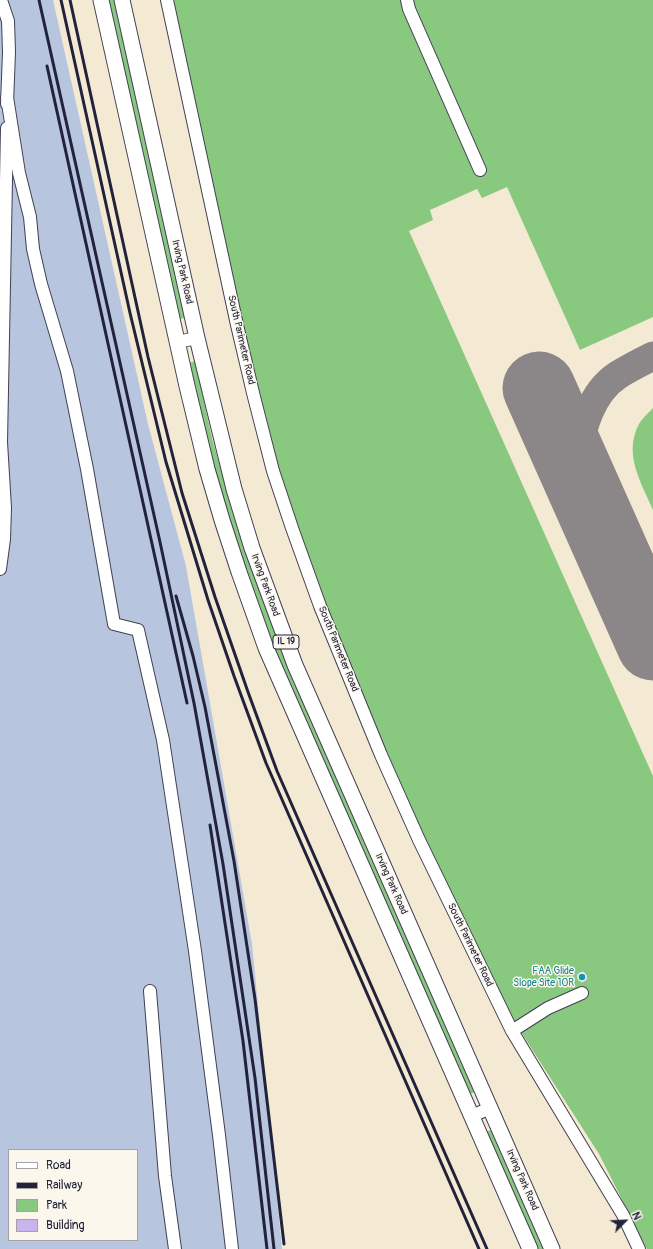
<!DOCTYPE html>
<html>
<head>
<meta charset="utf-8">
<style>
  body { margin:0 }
  #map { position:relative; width:653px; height:1249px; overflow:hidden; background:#f4ead4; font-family:Pangolin,sans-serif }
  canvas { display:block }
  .legend { position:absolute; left:8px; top:1149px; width:130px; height:92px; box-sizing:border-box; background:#fbf7ec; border:1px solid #a4a2a5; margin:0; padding:5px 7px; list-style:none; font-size:12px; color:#22223b }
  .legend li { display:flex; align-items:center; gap:8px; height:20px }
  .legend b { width:20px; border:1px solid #a4a2a5 }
  .north { position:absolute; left:605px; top:1201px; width:40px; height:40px; -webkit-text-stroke:3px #fbf7ec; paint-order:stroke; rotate:66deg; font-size:11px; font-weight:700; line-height:16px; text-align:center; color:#22223b }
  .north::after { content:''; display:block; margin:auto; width:14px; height:18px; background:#22223b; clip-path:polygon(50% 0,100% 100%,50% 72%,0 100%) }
</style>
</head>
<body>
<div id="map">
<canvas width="653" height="1249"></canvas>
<ul class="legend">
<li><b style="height:5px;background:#fff"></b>Road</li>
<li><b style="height:5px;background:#22223b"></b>Railway</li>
<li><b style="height:11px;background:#88c87f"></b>Park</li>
<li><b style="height:11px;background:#c9b4f0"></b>Building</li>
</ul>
<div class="north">N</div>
</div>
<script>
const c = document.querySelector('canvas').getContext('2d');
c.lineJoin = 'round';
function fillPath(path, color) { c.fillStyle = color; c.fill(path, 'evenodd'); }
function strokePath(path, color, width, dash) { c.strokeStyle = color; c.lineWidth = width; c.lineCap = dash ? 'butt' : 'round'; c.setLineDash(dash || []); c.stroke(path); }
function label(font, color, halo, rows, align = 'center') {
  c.font = font + ' Pangolin,sans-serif'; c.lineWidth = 3; c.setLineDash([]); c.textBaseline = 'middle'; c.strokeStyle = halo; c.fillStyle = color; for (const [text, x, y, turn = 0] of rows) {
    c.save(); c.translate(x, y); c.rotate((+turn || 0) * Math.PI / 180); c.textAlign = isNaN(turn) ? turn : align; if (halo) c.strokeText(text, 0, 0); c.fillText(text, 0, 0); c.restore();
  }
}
const industrial = new Path2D(`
  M0,0H53L148,424L186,566L252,944L282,1249H0ZM9,1150H137V1240H9Z`);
const green = new Path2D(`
  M107,0H114L185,318L179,319Z
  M174,0H653V317L580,350L507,187L482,198L477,189L430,210L433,220L409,231L653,776V1249H647L599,1154L512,1018L420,830L350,668L320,591L284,488L262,407L187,74Z
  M195,361L212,438L227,491L241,536L275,633L475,1092L469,1094L295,700L262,617L242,562L206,439L189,363Z
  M653,408V510C641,482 623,454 639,424C642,419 648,413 653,408Z
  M492,1129L544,1249H537L485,1133Z`);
const taxiway = new Path2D(`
  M583,487C582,478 581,468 580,459C579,430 592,392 618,375C629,368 641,362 653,356`);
const runway = new Path2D(`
  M539,388L653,644`);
const building = new Path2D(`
  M584,971L588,980L581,983L576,974Z`);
const minor = new Path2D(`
  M1,0L8,21L9,52L7,104
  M167,0L237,325L254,397L273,471L292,528L320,606L381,755L419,840L512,1031L623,1215L639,1249
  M407,0L409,9L480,170
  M7,97L19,173L30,217L33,249L41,284L67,371L87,469L114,624L138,630L163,740L195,951L219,1135L232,1249
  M177,342L197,338
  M0,569L4,539L5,508L1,442L7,128
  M150,991L165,1176L175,1249
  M512,1031L548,1008L582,993
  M472,1116L490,1108`);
const major = new Path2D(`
  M101,0L187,386L207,469L222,520L239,572L266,648L530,1249
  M122,0L197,338L234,489L252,548L295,665L552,1249`);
const rail = new Path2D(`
  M39,0L160,542L194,703L223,864L255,1078L274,1249
  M61,0L130,313L166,462L208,600L234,676L266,763L479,1249
  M70,0L148,357L182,493L215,597L248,692L277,771L487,1249
  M47,66C93,279 142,491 187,703
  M176,596L193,656L205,707L234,861L255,999L284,1244
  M210,825L243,1041L267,1249`);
const markers = [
  [582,977,4,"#0f9aa8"]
];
const shields = [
  [286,642,26]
];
const shieldNames = [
  ["IL 19",286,642]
];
const streetNames = [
  ["Irving Park Road",182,272,77],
  ["South Parimeter Road",241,340,77],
  ["Irving Park Road",265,585,70],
  ["South Parimeter Road",338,649,68],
  ["Irving Park Road",391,884,66],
  ["South Parimeter Road",470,945,64],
  ["Irving Park Road",522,1180,66]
];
const cultureNames = [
  ["FAA Glide",574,971],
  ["Slope Site 10R",574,983]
];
fillPath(industrial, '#b7c5de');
fillPath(green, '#88c87f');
strokePath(taxiway, '#8b8688', 29);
strokePath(runway, '#8b8688', 73);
fillPath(building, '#c9b4f0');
strokePath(minor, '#424052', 14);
strokePath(major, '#424052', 17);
strokePath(minor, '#fff', 12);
strokePath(major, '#fff', 15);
strokePath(rail, '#22223b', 3);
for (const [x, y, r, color] of markers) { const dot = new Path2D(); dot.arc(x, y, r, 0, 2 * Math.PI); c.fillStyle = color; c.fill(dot); strokePath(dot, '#fbf7ec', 1.5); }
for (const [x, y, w] of shields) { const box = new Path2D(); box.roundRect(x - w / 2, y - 7, w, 14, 3); c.fillStyle = '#fbf7ec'; c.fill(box); strokePath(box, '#22223b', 1); }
label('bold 9px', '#22223b', null, shieldNames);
label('10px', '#22223b', '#fbf7ec', streetNames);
label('10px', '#0d838f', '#fbf7ec', cultureNames, 'right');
</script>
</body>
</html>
